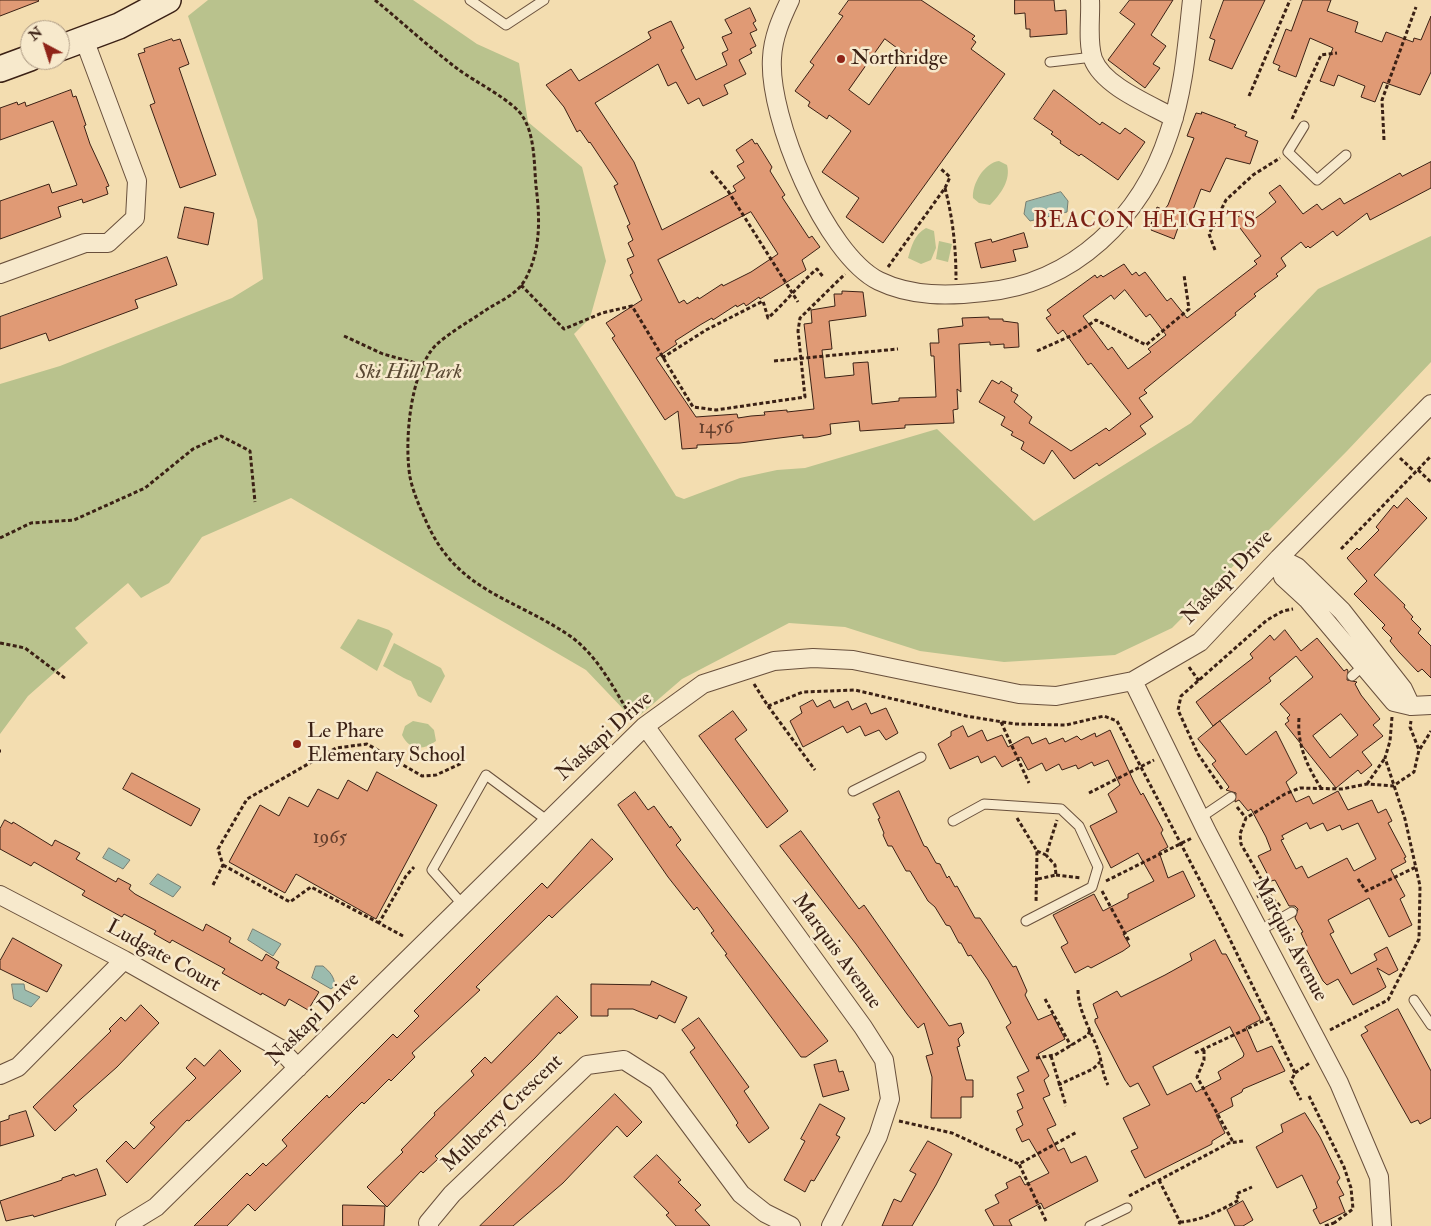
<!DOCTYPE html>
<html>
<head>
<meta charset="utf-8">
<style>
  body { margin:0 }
  #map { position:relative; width:1431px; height:1226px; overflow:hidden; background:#f3ddb0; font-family:"IM FELL Double Pica",serif }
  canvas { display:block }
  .north { position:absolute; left:20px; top:20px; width:50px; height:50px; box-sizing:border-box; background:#f7e9cc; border:1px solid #ac9983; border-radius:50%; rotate:320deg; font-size:14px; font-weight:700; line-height:20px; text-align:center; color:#3b2115 }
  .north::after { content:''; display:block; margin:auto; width:18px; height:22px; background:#8f2418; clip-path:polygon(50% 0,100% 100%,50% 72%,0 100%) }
</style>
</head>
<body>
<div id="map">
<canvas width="1431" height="1226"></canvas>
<div class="north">N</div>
</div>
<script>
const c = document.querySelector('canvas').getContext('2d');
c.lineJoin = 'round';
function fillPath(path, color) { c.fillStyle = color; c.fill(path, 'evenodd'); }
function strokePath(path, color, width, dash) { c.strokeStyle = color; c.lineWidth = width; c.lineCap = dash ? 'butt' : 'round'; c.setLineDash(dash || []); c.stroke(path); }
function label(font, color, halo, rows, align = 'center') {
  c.font = font + ' "IM FELL Double Pica",serif'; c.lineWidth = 5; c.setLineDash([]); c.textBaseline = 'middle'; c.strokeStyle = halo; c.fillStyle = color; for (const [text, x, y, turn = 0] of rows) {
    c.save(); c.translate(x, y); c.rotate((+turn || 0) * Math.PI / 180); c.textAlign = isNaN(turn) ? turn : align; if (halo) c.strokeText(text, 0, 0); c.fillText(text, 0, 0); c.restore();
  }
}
const green = new Path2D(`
  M208,0H413L477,44L519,63L528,122L582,167L606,261L590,318L574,334L676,496L684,499L740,478L777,470L805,468L937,429L1034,521L1191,423L1318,289L1431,236V362L1347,451L1172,628L1115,655L1004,662L920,651L845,627L789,623L682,679L639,716L626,712L586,670L291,498L202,537L169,583L141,598L128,583L75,628L88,643L28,696L0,734V384L60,366L232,298L263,279L257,220L188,16Z
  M999,161L1007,165C1011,180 1001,194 990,205L979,203L973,198C972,184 984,163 999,161Z
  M926,228L934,231L936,248L931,260L921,264L908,258C912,245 914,235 926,228Z
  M939,241L952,244L948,262L936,259Z
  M358,619L389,630L393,634L377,671L340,648Z
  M394,643L441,668L445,676L431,703L418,696L411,681C400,677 393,671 383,666Z
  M413,721L428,724L434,730L436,741C423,751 409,750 402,735L405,726Z`);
const water = new Path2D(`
  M1061,192L1068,201L1067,212L1030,221L1024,214L1026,202Z
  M109,848L130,860L123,869L103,858Z
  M158,874L181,887L173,897L150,884Z
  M253,929L281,944L273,956L248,940Z
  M316,966H323C330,972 334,976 335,986L331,989L312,978Z
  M12,984H24L25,990L40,997L31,1007L14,999Z`);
const building = new Path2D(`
  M0,0H38L39,1L0,16Z
  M849,0H921L975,36L972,39L976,42L971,49L1005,74L883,243L846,217L859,198L822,172L851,131L829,115L827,119L808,106L810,102L795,91L814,65L810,62L843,16L839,14ZM885,39L905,54L869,105L849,90Z
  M1015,0H1054L1055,11L1066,10L1067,34L1030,37V29H1026L1025,13L1015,14Z
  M1130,0H1173L1151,35L1166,46L1153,64L1160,68L1145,88L1108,60L1135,24L1120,13Z
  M1224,0H1265L1232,69L1209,60L1215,40L1210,38Z
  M1303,0H1331L1327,11L1358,22L1355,32L1382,42L1386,32L1413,42L1414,38L1421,40L1431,16V72L1420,95L1383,82L1375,102L1361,97L1365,86L1338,75L1334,86L1320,81L1333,48L1310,38L1296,77L1278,70L1280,66L1273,63L1286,29L1291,31Z
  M750,8L756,21L753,23L757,30L750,33L756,46L750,49L752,53L739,60L746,74L724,85L728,94L703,106L699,98L688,104L676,82L668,86L658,64L595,103L634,162L662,230L736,191L733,186L745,178L737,166L744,162L736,150L752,139L755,144L757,143L772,167L770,171L785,195L782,197L809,238L812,236L820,247L802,260L806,270L760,299L759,297L746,306L744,303L737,307L736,305L713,320L712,318L700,325L675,341L677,344L656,358L696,417L737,414L738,418L751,416L765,415L764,412L787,410V412L814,409L804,324L812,323L811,310L835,306L834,294H842V291L863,292L866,316L829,321L832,349L822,350L825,378L854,375L853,363L868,362L872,404L899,401V398L936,397L934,356H931L930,343H939L938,329L963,326L962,318L989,317V319H1003V321L1018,323L1019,347L1004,348V344L990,345V342L959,344L961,392L957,389L958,409L953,410L954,423L905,425V428L860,431L859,421L830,424L831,434L817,437L803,438V435L740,443L697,445V448L682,449L678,411L665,420L612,338L615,336L606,323L642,300L630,275L633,273L627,259L634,256L628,243L633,240L627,226L630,224L614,186L618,184L590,142L589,143L580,130L577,132L564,107L546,85L571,69L579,81L651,38L648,32L671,21L684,48L681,50L696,80L727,65L722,53L728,50L722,37L732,33L725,20ZM751,212L778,254L751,272L723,286L722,284L699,299L698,297L687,304L684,300L679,303L658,260Z
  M172,39L173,41L180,39L189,64L179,68L216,175L180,188L150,105L155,103L138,54L145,52L144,49Z
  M71,90L73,97L76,96L86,125L84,126L90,144L103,172L109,186L106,187L108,194L83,203L82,199L58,207L61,217L0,239V201L49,184L52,193L77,185L53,121L0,140V108L17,102L18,105L25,102L26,106Z
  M1054,90L1100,125L1102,122L1120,134L1125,128L1145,142L1118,180L1081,154L1079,156L1060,143L1061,141L1051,134L1053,132L1034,119Z
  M1202,112L1236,125L1234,127L1247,132L1245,136L1258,141L1250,164L1226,158L1210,192L1201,189L1186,228L1179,225L1174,239L1151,230L1153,225L1151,224L1157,207L1164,210L1168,205L1194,138L1187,136L1196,113L1201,114Z
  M1431,162V188L1370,220L1367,213L1337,236L1333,231L1310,248L1308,246L1306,248L1301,242L1281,258L1286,266L1276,274L1278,276L1254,294L1256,296L1235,313L1236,315L1144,390L1147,393L1139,398L1153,417L1140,426L1146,434L1099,466L1097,463L1074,479L1052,450L1044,464L1021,449L1024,442L1011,435L1013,432L1001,425L1005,417L979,402L992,380L999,384L1001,381L1012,388L1011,391L1018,395L1014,402L1032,417L1029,423L1071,451L1106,428L1109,431L1131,414L1091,363L1088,365L1063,330L1058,334L1046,318L1051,315L1047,310L1095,275L1097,278L1101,275L1103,277L1124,264L1132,275L1136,272L1139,276L1145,272L1167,301L1171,298L1187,318L1257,264L1254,261L1261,256L1234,220L1246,211L1253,220L1264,212L1276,202L1269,193L1280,185L1303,214L1317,204L1322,210L1340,198L1344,204L1400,173L1402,176ZM1125,290L1146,317L1150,314L1166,335L1148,349L1151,352L1128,369L1112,347L1108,350L1083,316L1111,295L1114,299Z
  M185,207L214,213L208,245L178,238Z
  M1024,233L1028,247L1013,250L1016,261L981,268L975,243L991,239L992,242Z
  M167,257L177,285L135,300L138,308L49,341L46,333L0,349V317Z
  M1407,498L1427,518L1374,575L1405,605L1404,607L1413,617L1411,619L1421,629L1418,633L1431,646V678L1422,669L1418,672L1399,652L1390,641L1392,638L1382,628L1385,625L1354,594L1367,581L1347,558L1357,548L1359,550L1379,530L1376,527L1394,505L1397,508Z
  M1285,630L1301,651L1317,638L1344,671L1347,669L1348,671L1347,680L1357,682L1355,684L1361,695L1380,719L1373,725L1383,736L1362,752L1372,765L1361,774L1358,770L1336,788L1285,724L1289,721L1287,718L1290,715L1280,704L1313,677L1296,656L1269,678L1271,681L1213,726L1196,702L1253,658L1250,654L1270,635L1274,640ZM1341,714L1358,735L1330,758L1313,736Z
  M813,700L817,707L830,700L834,708L848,701L852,710L866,703L871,714L886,708L898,733L886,740L879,730L865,736L860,726L847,733L843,726L803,747L790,721L802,713L800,707Z
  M733,711L747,730L735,739L788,811L767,828L699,736Z
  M1220,721L1246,755L1276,731L1297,773L1286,782L1296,802L1309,796L1313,804L1338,791L1348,810L1372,800L1378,813L1386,809L1392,821L1388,823L1406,857L1404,858L1406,862L1391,870L1405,896L1400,899L1412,925L1389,937L1369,898L1328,920L1334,932L1330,934L1351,974L1377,960L1374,954L1387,947L1398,970L1389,975L1377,968L1386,987L1378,992L1353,1005L1338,979L1327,985L1323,981L1305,947L1307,946L1301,933L1303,932L1295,918L1298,909L1295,906H1289L1275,880L1271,881L1258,856L1271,850L1266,837L1251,809L1248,811L1239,800L1235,802L1236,793L1226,790L1229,787L1212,764L1216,761L1198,739ZM1307,823L1310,829L1323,823L1327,831L1340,825L1342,830L1358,823L1376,859L1354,871L1347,858L1308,878L1302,866L1296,869L1281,840L1284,839L1282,836Z
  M963,726L968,737L982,730L987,741L1002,735L1008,747L1026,737H1029L1032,744L1046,738L1049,744L1063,738L1065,742L1077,736L1081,740L1095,733L1096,737L1110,730L1134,782L1141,795L1143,793L1163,830L1161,833L1168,847L1159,852L1168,878L1183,871L1195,896L1194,897L1123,934L1130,946L1123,951L1091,968L1088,966L1075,973L1061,947L1068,943L1053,915L1094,894L1103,911L1128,898V894L1154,881L1138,853L1111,868L1090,826L1117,812L1108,794L1120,785L1108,760L1094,766L1092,762L1078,769L1076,765L1062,770L1059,764L1046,771L1042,763L1028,770L1021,757L1002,767L995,756L981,763L978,756L950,769L938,744L951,736V732Z
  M377,772L437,805L376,919L296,874L285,893L229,862L260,805L279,816L289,797L308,807L318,789L338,799L348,780L367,791Z
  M132,773L200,809L191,826L123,789Z
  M899,791L924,846L927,847L936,863L940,864L947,878L949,876L955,887L957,886L975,918H980L1013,967L1016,966L1027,991L1025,995L1038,1020L1052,1014L1065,1039L1038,1054L1049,1076L1044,1080L1050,1095L1043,1098L1056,1125L1047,1129L1058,1151L1064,1148L1071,1163L1086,1156L1098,1181L1044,1209L1041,1203L1009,1220L1012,1226H994L985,1210L999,1203L995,1195L1008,1188L1006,1183L1020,1176L1025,1185L1049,1173L1029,1139L1022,1142L1016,1129L1023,1125L1017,1111L1023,1108L1017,1094L1024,1091L1017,1077L1029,1071L1006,1027L1011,1023L988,980L971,955L968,956L961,943H959L950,926L946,925L935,907L928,901L910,871H906L892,846H888L883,835L884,833L878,819L880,818L873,804Z
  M635,792L648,810L654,806L670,828L671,826L681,840L676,845L828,1041L806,1057H801L725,955L727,954L711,933L714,931L697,907L694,910L668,877L618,805Z
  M5,820L12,824L13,822L52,846L55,840L80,853L76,859L116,882L118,878L131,885L129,889L135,894L203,931L206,924L231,938L229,942L262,961L266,954L279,962L276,968L319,992L308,1010L289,999L285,1006L262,993L261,995L222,973L225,969L172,940L170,943L154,934L156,931L124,914L122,917L82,895L85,891L34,862L31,866L0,849V829Z
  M801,831L859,909L864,905L949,1026L961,1023L964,1033L958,1039L960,1046L957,1047L966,1080H973V1097H961V1118H931L932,1077L926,1056L933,1054L924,1023L918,1028L907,1014L856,944L780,846Z
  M592,839L613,859L552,918L549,915L476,987L480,990L412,1053L415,1057L391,1081L389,1079L364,1104L362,1102L352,1112L255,1211L248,1204L227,1226H194L247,1173L250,1176L263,1163L266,1166L287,1146L282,1140L327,1095L329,1098L393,1034L397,1038L419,1016L414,1011L542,883L547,888Z
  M13,938L62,965L47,992L0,969V961Z
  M1215,940L1222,954H1226L1260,1018V1020L1246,1027L1257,1052L1272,1046L1285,1071L1243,1089L1242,1092L1231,1098L1233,1106L1216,1115L1225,1133L1212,1141V1144L1145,1178L1131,1151L1138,1148L1123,1118L1150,1105L1138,1083L1130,1087L1125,1080L1095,1022V1019L1098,1018L1093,1004L1117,991L1121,997L1165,975L1192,960L1190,954ZM1230,1027L1244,1054L1243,1057L1218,1072L1221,1079L1196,1092L1191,1083L1167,1095L1153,1067Z
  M652,981L687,997L675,1023L659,1015L657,1019L633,1009H608V1016H591V984L650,985Z
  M557,996L578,1017L560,1034L559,1032L535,1058L435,1156L438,1159L423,1173L421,1171L387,1207L367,1187L403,1152L401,1150L435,1115L434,1113L474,1075L471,1071L485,1057L491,1063Z
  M141,1005L159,1023L117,1067L73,1106L77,1110L55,1131L33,1107L111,1031L109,1029L121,1017L125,1021Z
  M1398,1009L1431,1071V1118L1420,1124L1418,1120L1411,1123L1361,1035L1368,1031L1365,1027Z
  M699,1018L749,1087L744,1091L769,1128L749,1143L736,1125L738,1123L729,1109L690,1052L695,1048L682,1030Z
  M220,1050L241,1071L189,1121L187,1120L127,1183L106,1161L126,1141L134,1149L155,1127L150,1123L196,1078L186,1068L195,1058L204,1066Z
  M836,1060L839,1072L843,1071L849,1090L823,1097L814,1065Z
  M615,1094L642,1122L627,1137L617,1126L563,1183L513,1226H480Z
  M820,1104L845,1118L836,1135L840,1137L814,1181L811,1180L805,1192L784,1180L805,1141L801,1139Z
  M26,1111L34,1136L0,1146V1122L9,1119V1116Z
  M1305,1113L1320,1137L1340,1178L1337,1182L1344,1195L1339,1197L1345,1212L1320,1224L1313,1210L1317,1208L1315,1202L1302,1175L1277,1188L1256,1147L1283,1132L1281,1125Z
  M928,1141L952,1154L936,1185L912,1226H882L894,1199L901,1202L916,1174L910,1171Z
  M657,1155L681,1180L678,1182L701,1205L695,1210L710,1226H676L666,1215L669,1213L634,1177Z
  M97,1169L106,1195L34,1217L33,1215L6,1221L0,1201L62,1180V1178L74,1174L75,1176Z
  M1243,1201L1253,1220L1243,1226H1235L1227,1210Z
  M343,1205L385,1206L384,1226H343Z`);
const path = new Path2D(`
  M375,0C403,23 430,48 459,70C474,81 515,102 523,117C535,136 534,164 536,186C540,218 541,249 526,278C517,295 501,300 486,310C470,321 450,332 436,345C410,371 404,442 410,477C413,492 420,508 426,521C457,592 513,597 570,636C597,655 613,687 630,715
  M1249,96L1290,0
  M1292,119L1321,55L1337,53
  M1384,140L1382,100L1416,7
  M711,171L728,191L798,302
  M945,188C953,219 956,248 956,280
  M1215,250L1209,234L1226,200L1253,175L1280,158
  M888,267L945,188L950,177L941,169
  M521,285L564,329L602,313L632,306L693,407L716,410L805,397L798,331L800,318L845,274
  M344,336L383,354L423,365
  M1037,351L1075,334L1096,320L1146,345L1189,309L1184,275
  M662,358L706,330L763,301L768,318C786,302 799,284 817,269L824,278
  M774,361L898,349
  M1400,458L1415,472
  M1418,470L1431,482
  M0,538L31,523L74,520L145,488L193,449L221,436L250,451L255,502
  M1341,549L1431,456
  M0,643L25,648L66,679
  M1189,667L1199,681
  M754,684L768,706L803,692L855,690L966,716L1015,724L1066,725L1104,716L1117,721L1221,921L1295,1073L1291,1081L1301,1100
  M768,706L815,770
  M1299,718C1297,745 1307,766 1321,788
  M1001,722L1029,783
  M1420,749L1431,731
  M0,751H1
  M1367,784L1385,758
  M1222,789L1198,754L1178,710L1181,696L1267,620L1283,611L1293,609
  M1089,793L1154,760
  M1237,807L1246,818
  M1017,818L1037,851L1036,903
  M1037,851L1046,855L1057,820
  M223,865L290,902L311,887L379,923
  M1056,875L1081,878
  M1038,879L1056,875L1055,865L1046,855
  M1358,879L1366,891L1416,867
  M1106,881L1192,838
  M213,885L223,865L218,849L247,799L336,748L367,744L422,776L436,775L462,763
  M1102,891L1129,941
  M1257,897L1268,891
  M1280,906L1272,898L1241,844L1240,834L1246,818L1285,794L1300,788L1342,789L1367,784L1393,786L1414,772L1419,750L1410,727L1411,721
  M403,936L379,923L406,876L414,867
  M1078,990C1078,1010 1091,1031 1098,1050C1102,1062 1102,1073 1108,1085
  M1045,999L1071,1046
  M1330,1030L1388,1000L1419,939L1420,886L1405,819L1385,758L1390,741L1392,717
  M1204,1050V1060L1197,1077L1233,1142
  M1195,1053L1270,1018
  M1051,1056L1066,1106
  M1036,1058L1055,1055L1088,1035L1090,1030
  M1295,1073L1311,1062
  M1058,1085L1093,1069L1100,1062
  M1309,1096L1344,1167L1351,1188L1353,1209L1334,1223L1335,1226
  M899,1121L952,1133L1019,1164
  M1159,1180L1180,1222L1178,1226
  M1129,1196L1229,1143L1243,1141
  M1046,1221L1019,1164L1077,1132
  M1180,1222C1201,1221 1221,1210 1239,1200L1236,1194L1252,1187
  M1325,1226L1334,1223`);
const lane = new Path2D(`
  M470,0L506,25L544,0
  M1050,62L1093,57
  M1304,126L1288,152L1317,180L1346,155
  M1352,676L1364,665
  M853,791L921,757
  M1200,818L1231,797
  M953,821L984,804L1061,809L1079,826L1098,867L1092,887L1026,921
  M463,905L432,870L486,775L548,821
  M1259,931L1292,912
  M1414,1000L1431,1025
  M1090,1226L1127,1208`);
const street = new Path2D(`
  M790,0C781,19 773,37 772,58C768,117 825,254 879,281C912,297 949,296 984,292C1074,284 1142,217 1169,133C1184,90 1187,45 1192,0
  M1090,0C1091,18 1087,42 1093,59C1103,86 1149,104 1174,118
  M0,274L85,243H108L135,218L137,181L84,39
  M1279,558L1283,577L1308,600L1394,702L1411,706L1431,705
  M1279,558L1297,567L1342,611L1403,689L1411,706
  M1133,681L1207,832L1339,1083L1379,1177L1382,1226
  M645,726L863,1027L884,1060L890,1099L878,1136L831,1226
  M0,895L124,960L279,1048L298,1068
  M0,1075L18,1067L124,960
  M125,1226L156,1207L645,726L703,684L774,661L813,658L853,660L1019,694L1056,696L1133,681L1200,642L1279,558L1431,404
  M429,1226L428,1223L452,1194L587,1065L624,1060L657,1081L741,1194L765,1213L791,1226`);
const secondary = new Path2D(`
  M60,48L119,26L168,0
  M0,69L30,58`);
const markers = [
  [841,59,5,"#8f2418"],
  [297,744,5,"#8f2418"]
];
const numberNames = [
  ["1456",716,429],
  ["1965",330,839]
];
const poiNames = [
  ["Northridge",851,59],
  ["Le Phare",307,732],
  ["Elementary School",307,756]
];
const parkNames = [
  ["Ski Hill Park",409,373]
];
const streetNames = [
  ["Naskapi Drive",1228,578,-46],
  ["Naskapi Drive",605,737,-42],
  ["Marquis Avenue",1289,940,62],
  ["Marquis Avenue",836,952,54],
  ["Ludgate Court",163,957,29],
  ["Naskapi Drive",314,1020,-45],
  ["Mulberry Crescent",503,1114,-44]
];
const neighbourhoodNames = [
  ["BEACON HEIGHTS",1145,222]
];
fillPath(green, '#b9c28d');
fillPath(water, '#9bbbae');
strokePath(water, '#757d71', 1);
fillPath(building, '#e09a75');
strokePath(building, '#3b2115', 1);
strokePath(lane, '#69503c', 11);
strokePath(street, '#69503c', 20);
strokePath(secondary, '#3b2115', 28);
strokePath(path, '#3b2115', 3, [4, 2.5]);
strokePath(lane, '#f7e9cc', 9);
strokePath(street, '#f7e9cc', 18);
strokePath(secondary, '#f7e9cc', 25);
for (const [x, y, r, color] of markers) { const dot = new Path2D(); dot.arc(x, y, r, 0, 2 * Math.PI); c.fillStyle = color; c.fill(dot); strokePath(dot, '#f7e9cc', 2); }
label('19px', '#643f2d', null, numberNames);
label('21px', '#3b2115', '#f7e9cc', poiNames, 'left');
label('italic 21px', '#5a4933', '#f7e9cc', parkNames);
label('21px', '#3b2115', '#f7e9cc', streetNames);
c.letterSpacing = '1px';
label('22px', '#7a1f14', '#f7e9cc', neighbourhoodNames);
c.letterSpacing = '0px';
</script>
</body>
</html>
